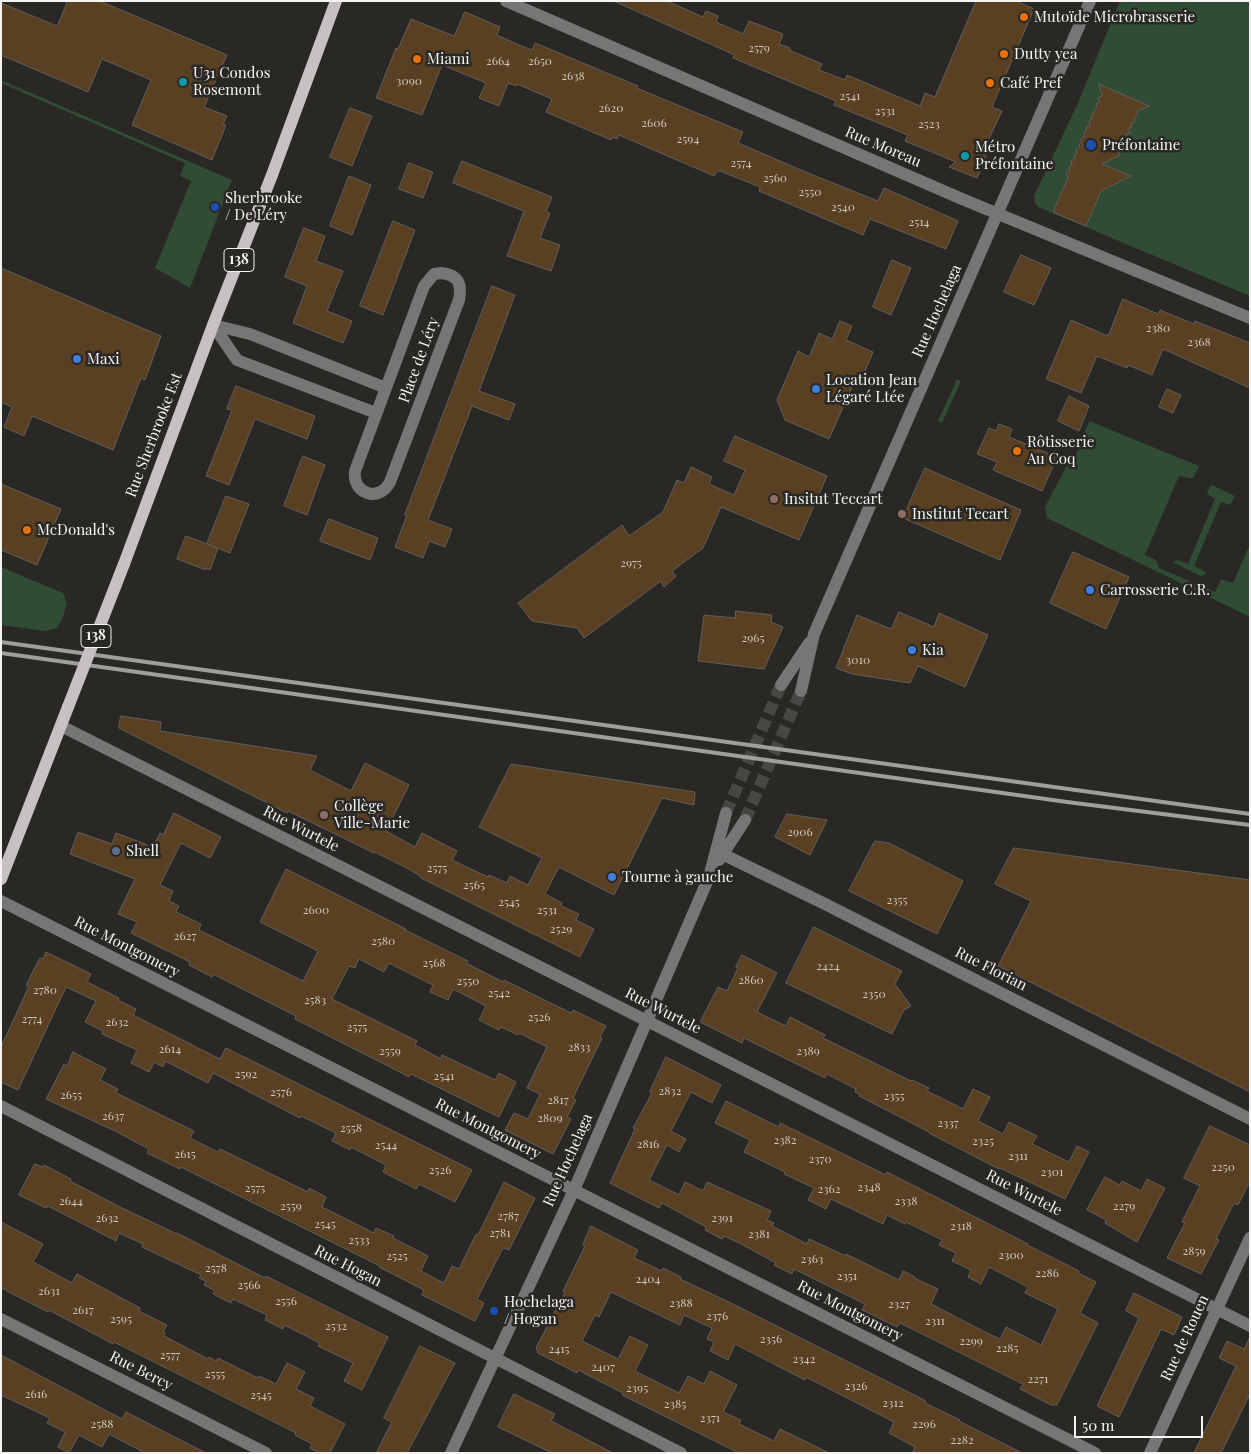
<!DOCTYPE html>
<html>
<head>
<meta charset="utf-8">
<style>
  body { margin:0 }
  #map { position:relative; width:1251px; height:1454px; overflow:hidden; background:#2a2825; font-family:"Playfair Display",serif }
  canvas { display:block }
  .frame { position:absolute; inset:0; border:2px solid #f5f4f2; pointer-events:none }
  .scale { position:absolute; left:1074px; top:1416px; width:129px; height:22px; box-sizing:border-box; border:2px solid #f5f4f2; border-top:0; padding-left:6px; font-size:15px; line-height:18px; white-space:nowrap; color:#f5f4f2; -webkit-text-stroke:4px #2a2825; paint-order:stroke }
</style>
</head>
<body>
<div id="map">
<canvas width="1251" height="1454"></canvas>
<div class="frame"></div>
<div class="scale">50 m</div>
</div>
<script>
const c = document.querySelector('canvas').getContext('2d');
c.lineJoin = 'round';
function fillPath(path, color) { c.fillStyle = color; c.fill(path, 'evenodd'); }
function strokePath(path, color, width, dash) { c.strokeStyle = color; c.lineWidth = width; c.lineCap = dash ? 'butt' : 'round'; c.setLineDash(dash || []); c.stroke(path); }
function label(font, color, halo, rows, align = 'center') {
  c.font = font + ' "Playfair Display",serif'; c.lineWidth = 5; c.setLineDash([]); c.textBaseline = 'middle'; c.strokeStyle = halo; c.fillStyle = color; for (const [text, x, y, turn = 0] of rows) {
    c.save(); c.translate(x, y); c.rotate((+turn || 0) * Math.PI / 180); c.textAlign = isNaN(turn) ? turn : align; if (halo) c.strokeText(text, 0, 0); c.fillText(text, 0, 0); c.restore();
  }
}
const green = new Path2D(`
  M1120,1H1250V296L1038,207L1035,203L1034,196L1077,105Z
  M1,80L232,180L190,288L155,268L191,181L180,176L185,163L1,83Z
  M957,379L961,381L942,423L938,421Z
  M1089,421L1199,466L1193,478H1189L1179,476L1145,555L1156,560L1159,568L1215,592L1221,579L1233,583L1250,544V617L1047,518L1045,507L1066,467L1072,464Z
  M1212,485L1235,496L1230,505L1221,502L1194,566L1204,571L1206,574L1201,576L1174,563V561L1178,560L1188,564L1215,499L1207,494L1210,486Z
  M1,567L63,593L67,603L63,617L57,628L45,631L1,625Z`);
const building = new Path2D(`
  M68,1H100L227,55L204,107L227,116L223,124L226,125L212,160L132,125L151,80L102,59L88,92L1,55V3L57,26Z
  M614,1H667L703,17L706,11L718,16L716,22L743,34L749,21L783,34L779,44L790,48L789,50L822,64L819,70L845,80L847,75L920,106L925,93L935,97L976,1H1016L1034,9L992,107L1002,111L985,147L983,148L986,158L977,178L949,167L956,162L905,141L908,135L834,105L836,101L733,58L734,55Z
  M465,12L500,27L497,35L519,45L532,50L535,43L614,76L638,86L637,88L646,92L743,132L738,143L808,173L878,201L884,188L958,221L946,249L870,219L863,235L759,191L760,187L720,171H717L714,176L619,135L617,139L612,137L611,140L546,112L552,99L517,84L516,86L508,83L499,106L479,98L486,83L442,65L422,115L376,98L396,48L398,49L411,19L454,36Z
  M1099,84L1149,106L1137,111L1138,115L1134,117L1135,121L1131,123L1132,127L1129,128L1130,133L1126,134L1127,138L1124,139L1125,143L1121,145L1122,149L1119,151L1120,155L1102,164L1131,176L1101,191L1086,226L1053,212L1068,178L1066,173L1070,171L1069,167L1072,165L1071,161L1075,159L1074,155L1077,153L1076,149L1080,147L1079,144L1082,142L1081,138L1085,136L1084,132L1087,130L1086,127L1090,125L1089,121L1092,119L1091,115L1094,113V110L1097,107L1096,104L1100,102L1098,98L1102,96Z
  M350,108L372,116L352,166L330,157Z
  M462,161L552,197L546,212L550,213L540,238L560,245L551,271L507,256L524,211L453,183Z
  M409,163L433,172L423,198L399,189Z
  M349,176L371,185L352,235L330,226Z
  M393,221L415,230L383,315L360,306Z
  M304,228L325,236L316,261L343,271L327,311L352,321L343,343L293,323L307,286L285,277Z
  M1021,255L1051,268L1034,305L1004,292Z
  M892,260L911,268L891,315L873,307Z
  M1,268L161,336L145,380L141,378L113,450L32,416L24,436L4,427L12,407L1,402Z
  M492,286L515,295L479,391L515,404L509,420L472,406L428,520L452,529L445,547L429,541L423,558L395,547L407,515H405Z
  M1123,299L1158,314L1160,310L1194,324L1195,321L1250,343V388L1163,349L1152,375L1128,365L1127,368L1097,356L1081,393L1046,379L1071,320L1108,336Z
  M840,321L852,326L846,340L873,352L862,378L857,376L829,439L785,420L777,400L798,351L809,357L819,333L832,339Z
  M236,386L315,416L307,439L255,419L229,485L206,476L232,410L227,409Z
  M1167,389L1181,395L1173,413L1159,407Z
  M1069,396L1089,406L1079,431L1058,421Z
  M999,424L1012,429L1009,437L1057,457L1042,491L993,470L997,462L977,454L989,428L996,431Z
  M735,436L827,476L799,540L721,507L703,548L672,571L676,576L664,587L661,581L584,638L577,628L532,621L518,603L622,525L629,536L663,512L677,480L684,483L691,467L712,477L709,484L734,495L745,470L724,461Z
  M303,456L325,465L307,515L284,506Z
  M925,468L1021,510L1000,560L903,518Z
  M1,484L61,509L37,565L1,550Z
  M226,496L249,504L230,553L207,544Z
  M329,519L378,538L370,560L320,541Z
  M186,536L218,548L210,570L207,568L206,570L177,559Z
  M1073,552L1129,577L1106,629L1050,603Z
  M736,611L772,615L771,622L783,627L764,669L698,661L704,615L735,618Z
  M899,612L934,627L939,613L988,635L965,687L918,666L910,683L852,674L836,668L857,615L891,629Z
  M121,716L161,722L160,731L317,756L310,770L351,791L365,763L409,785L386,831L415,847L422,833L457,851L452,860L488,877L489,875L507,883L510,876L528,885L542,858L479,827L511,764L695,792L694,805L662,798L614,895L559,867L545,894L562,903L561,906L579,914L576,920L594,929L580,957L421,878L422,877L405,867L375,852L374,853L288,811L287,813L119,728Z
  M174,813L221,837L210,858L181,843L160,885L173,891L169,901L179,906L176,912L201,924L199,930L303,981L318,951L260,922L286,869L406,929L405,930L468,961L466,963L503,982L504,980L571,1013L573,1010L606,1026L600,1037L602,1038L573,1098L576,1100L567,1117L571,1119L553,1154L505,1130L514,1113L528,1119L540,1094L527,1088L547,1047L519,1033L518,1035L501,1027L499,1030L479,1020L486,1006L453,989L448,1000L430,992L433,985L389,963L384,972L359,959L355,968L349,966L332,999L417,1041L415,1045L441,1059L442,1055L495,1080L499,1073L516,1082L499,1117L411,1074L409,1077L392,1068L295,1019L296,1016L213,974L212,977L189,965L190,962L131,933L137,922L118,914L135,879L70,854L78,832L112,844L116,833L153,847L160,833L163,835Z
  M787,814L827,820L810,855L775,837Z
  M875,841L889,843L963,881L937,934L849,891Z
  M1014,848L1250,880V1092L998,966L1031,901L995,884Z
  M814,927L902,971L895,984L911,1006L904,1010L892,1034L786,983Z
  M46,952L91,974L87,982L119,998L118,1000L136,1009L133,1015L220,1059L226,1048L472,1170L455,1202L419,1184L416,1189L383,1172L386,1165L351,1147L350,1150L332,1141L336,1133L301,1116L300,1118L213,1073L208,1083L165,1061L163,1067L154,1062L149,1072L131,1063L137,1050L102,1034L103,1031L85,1022L96,1001L66,987L18,1090L1,1082V1047L29,986L26,985L40,958L43,959Z
  M742,955L777,973L757,1012L786,1026L790,1017L825,1035L823,1038L911,1081L912,1080L929,1088L927,1091L963,1109L973,1089L990,1097L978,1121L1003,1134L1009,1122L1037,1136L1032,1144L1069,1162L1077,1146L1089,1152L1065,1199L1000,1168L999,1169L929,1133V1132L859,1096L860,1095L855,1092L856,1089L827,1074L825,1078L744,1038L742,1043L700,1022L718,987L727,991L738,968L736,967Z
  M73,1052L106,1069L100,1080L118,1089L116,1093L194,1131L190,1138L218,1152L220,1149L308,1192L309,1188L326,1197L322,1207L374,1233L376,1228L394,1236L393,1238L428,1256L421,1271L444,1283L452,1266L459,1269L476,1234L478,1235L504,1182L535,1198L509,1250L503,1248L477,1299L484,1303L475,1321L422,1295L424,1290L379,1267L380,1266L181,1167L180,1169L147,1153L149,1149L117,1132L46,1099L64,1064L67,1066Z
  M666,1057L721,1085L712,1103L691,1092L671,1131L686,1139L679,1152L667,1145L649,1180L679,1195L685,1182L703,1191L707,1182L771,1211L767,1220L774,1223L772,1226L807,1244L809,1239L846,1256V1254L899,1280L903,1271L915,1277L914,1278L938,1289L931,1304L983,1331L1000,1339L1006,1327L1041,1345L1058,1309L1025,1293L1028,1287L989,1267L981,1284L968,1277L971,1270L952,1261L956,1253L939,1245L942,1240L906,1222L905,1224L887,1215L883,1224L831,1199L826,1209L808,1200L814,1188L784,1174L785,1172L744,1152L750,1140L715,1123L726,1101L779,1127L780,1123L886,1175L887,1172L1028,1244L1027,1245L1079,1271L1078,1273L1096,1282L1080,1313L1098,1323L1057,1405H1051L1020,1389L1023,1384L900,1323L897,1327L862,1310L865,1304L794,1269L792,1274L774,1265L776,1263L741,1244L724,1236L722,1239L705,1230L706,1227L662,1203L659,1208L610,1183L635,1129L633,1128L652,1093L650,1092Z
  M1210,1126L1250,1145V1181L1238,1205L1234,1203L1216,1239L1219,1240L1201,1274L1167,1258L1185,1223L1182,1222L1200,1186L1184,1178Z
  M35,1164L43,1167L44,1165L71,1179L70,1181L122,1208L177,1234V1233L265,1278L266,1276L388,1337L362,1390L344,1381L353,1363L318,1346L320,1343L284,1325L283,1329L265,1320L267,1315L233,1299L231,1303L213,1294L215,1291L204,1285L206,1281L199,1278L201,1275L142,1247L143,1244L119,1233L116,1241L48,1206L46,1208L19,1195Z
  M1105,1177L1120,1185L1122,1181L1141,1191L1147,1179L1165,1188L1137,1242L1105,1223L1106,1220L1087,1210Z
  M1,1222L43,1244L33,1262L72,1283L77,1274L140,1308L139,1311L167,1325L163,1332L165,1333L164,1336L208,1359L209,1357L216,1361L218,1358L258,1378L259,1376L276,1384L287,1363L305,1372L296,1389L314,1398L310,1406L345,1424L330,1453H319L310,1448L312,1444L295,1435L296,1433L114,1342L113,1344L49,1310L48,1312L1,1288Z
  M591,1226L638,1250L634,1258L662,1271L663,1268L681,1277L680,1279L733,1304L926,1401L925,1403L960,1420L959,1421L1022,1453H912L915,1447L889,1433L894,1422L806,1377L805,1380L735,1344L728,1360L710,1351L714,1342L707,1339L712,1328L684,1315L680,1325L611,1292L599,1317L595,1315L582,1341L618,1359L630,1336L648,1345L635,1371L679,1393L688,1376L704,1384L710,1371L737,1385L723,1412L741,1420L739,1424L774,1441L780,1429L829,1453H739L622,1395L623,1393L578,1370L577,1373L538,1353L536,1348L565,1292L563,1291L585,1246L583,1245Z
  M1134,1293L1182,1317L1174,1335L1161,1329L1119,1417L1097,1406L1139,1318L1126,1311Z
  M1250,1337V1394L1221,1453H1194L1236,1366L1219,1358L1227,1341L1244,1349Z
  M420,1346L455,1363L407,1453H376L392,1422L384,1418Z
  M1,1355L122,1419L126,1412L206,1453H145L109,1434L102,1447L79,1435L69,1453L58,1447L65,1432L47,1423L50,1418L1,1395Z
  M514,1394L555,1414L551,1421L613,1453H552L498,1427Z`);
const minorTunnel = new Path2D(`
  M726,813L781,685
  M745,820L801,691`);
const minor = new Path2D(`
  M506,1L962,199L1250,318
  M441,273C459,275 462,284 459,300L390,482C379,503 352,494 355,471L424,286L434,274Z
  M213,325L237,360L376,413
  M213,325L250,334L386,388
  M781,685L809,643
  M801,691L814,634L1090,1
  M61,726L574,984L1250,1326
  M716,851L821,902L1250,1119
  M719,860L745,820
  M1,901L1095,1453
  M1,1106L681,1453
  M1,1319L266,1453
  M451,1453L574,1190L709,877L726,813
  M1150,1453L1250,1238`);
const major = new Path2D(`
  M124,564L213,325L272,175L336,1
  M1,879L68,707`);
const rail = new Path2D(`
  M1,642L1250,814
  M1,653L1067,802L1250,825`);
const majorBridge = new Path2D(`
  M68,707L124,564`);
const markers = [
  [1024,17,5,"#e8710a"],
  [1004,54,5,"#e8710a"],
  [417,59,5,"#e8710a"],
  [183,82,5,"#0f9aa8"],
  [990,83,5,"#e8710a"],
  [1091,145,6,"#1a4fb4"],
  [965,156,5,"#0f9aa8"],
  [215,207,5,"#1a4fb4"],
  [77,359,5,"#3f7fe0"],
  [816,389,5,"#3f7fe0"],
  [1017,451,5,"#e8710a"],
  [774,499,5,"#8d6e63"],
  [902,514,5,"#8d6e63"],
  [27,530,5,"#e8710a"],
  [1090,590,5,"#3f7fe0"],
  [912,650,5,"#3f7fe0"],
  [324,815,5,"#8d6e63"],
  [116,851,5,"#5c6f8a"],
  [612,877,5,"#3f7fe0"],
  [494,1311,5,"#1a4fb4"]
];
const numberNames = [
  ["2579",759,48],
  ["2664",498,61],
  ["2650",540,61],
  ["2638",573,76],
  ["3090",409,81],
  ["2541",850,96],
  ["2620",611,108],
  ["2531",885,111],
  ["2606",654,123],
  ["2523",929,124],
  ["2594",688,139],
  ["2574",741,163],
  ["2560",775,178],
  ["2550",810,192],
  ["2540",843,207],
  ["2514",919,222],
  ["2380",1158,328],
  ["2368",1199,342],
  ["2975",631,563],
  ["2965",753,638],
  ["3010",858,660],
  ["2906",800,832],
  ["2575",437,868],
  ["2565",474,885],
  ["2355",897,900],
  ["2545",509,902],
  ["2600",316,910],
  ["2531",547,910],
  ["2529",561,929],
  ["2627",185,936],
  ["2580",383,941],
  ["2568",434,963],
  ["2424",828,966],
  ["2860",751,980],
  ["2550",468,981],
  ["2780",45,990],
  ["2542",499,993],
  ["2350",874,994],
  ["2583",315,1000],
  ["2526",539,1017],
  ["2774",32,1019],
  ["2632",117,1022],
  ["2575",357,1027],
  ["2833",579,1047],
  ["2614",170,1049],
  ["2559",390,1051],
  ["2389",808,1051],
  ["2592",246,1074],
  ["2541",444,1076],
  ["2832",670,1091],
  ["2576",281,1092],
  ["2655",71,1095],
  ["2355",894,1096],
  ["2817",558,1100],
  ["2637",113,1116],
  ["2809",550,1118],
  ["2337",948,1123],
  ["2558",351,1128],
  ["2382",785,1140],
  ["2325",983,1141],
  ["2816",648,1144],
  ["2544",386,1145],
  ["2615",185,1154],
  ["2311",1018,1156],
  ["2370",820,1159],
  ["2250",1223,1167],
  ["2526",440,1170],
  ["2301",1052,1172],
  ["2348",869,1187],
  ["2575",255,1188],
  ["2362",829,1189],
  ["2644",71,1201],
  ["2338",906,1201],
  ["2559",291,1206],
  ["2279",1124,1206],
  ["2787",508,1216],
  ["2632",107,1218],
  ["2391",722,1218],
  ["2545",325,1224],
  ["2318",961,1226],
  ["2781",500,1233],
  ["2381",759,1234],
  ["2533",359,1240],
  ["2859",1194,1251],
  ["2300",1011,1255],
  ["2525",397,1256],
  ["2363",812,1259],
  ["2578",216,1268],
  ["2286",1047,1273],
  ["2351",847,1276],
  ["2404",648,1279],
  ["2566",249,1285],
  ["2631",49,1291],
  ["2556",286,1301],
  ["2388",681,1303],
  ["2327",899,1304],
  ["2617",83,1310],
  ["2376",717,1316],
  ["2595",121,1319],
  ["2311",935,1321],
  ["2532",336,1326],
  ["2356",771,1339],
  ["2299",971,1341],
  ["2285",1007,1348],
  ["2415",559,1349],
  ["2577",170,1355],
  ["2342",804,1359],
  ["2407",603,1367],
  ["2555",215,1374],
  ["2271",1038,1379],
  ["2326",856,1386],
  ["2395",637,1388],
  ["2616",36,1394],
  ["2545",261,1395],
  ["2312",893,1403],
  ["2385",675,1404],
  ["2371",710,1418],
  ["2588",102,1424],
  ["2296",924,1424],
  ["2282",962,1440]
];
const shields = [
  [239,260,30],
  [96,636,30]
];
const shieldNames = [
  ["138",239,260],
  ["138",96,636]
];
const poiNames = [
  ["Mutoïde Microbrasserie",1034,17],
  ["Dutty yea",1014,54],
  ["Miami",427,59],
  ["U31 Condos",193,73],
  ["Rosemont",193,90],
  ["Café Pref",1000,83],
  ["Préfontaine",1102,145],
  ["Métro",975,147],
  ["Préfontaine",975,164],
  ["Sherbrooke",225,198],
  ["/ De Léry",225,215],
  ["Maxi",87,359],
  ["Location Jean",826,380],
  ["Légaré Ltée",826,397],
  ["Rôtisserie",1027,442],
  ["Au Coq",1027,459],
  ["Insitut Teccart",784,499],
  ["Institut Tecart",912,514],
  ["McDonald's",37,530],
  ["Carrosserie C.R.",1100,590],
  ["Kia",922,650],
  ["Collège",334,806],
  ["Ville-Marie",334,823],
  ["Shell",126,851],
  ["Tourne à gauche",622,877],
  ["Hochelaga",504,1302],
  ["/ Hogan",504,1319]
];
const streetNames = [
  ["Rue Moreau",883,147,23],
  ["Rue Hochelaga",937,311,-66],
  ["Place de Léry",419,360,-70],
  ["Rue Sherbrooke Est",154,435,-69],
  ["Rue Wurtele",301,829,27],
  ["Rue Montgomery",127,947,27],
  ["Rue Florian",991,969,27],
  ["Rue Wurtele",663,1011,27],
  ["Rue Montgomery",488,1129,27],
  ["Rue Hochelaga",568,1160,-66],
  ["Rue Wurtele",1024,1193,27],
  ["Rue Hogan",348,1266,27],
  ["Rue Montgomery",850,1311,27],
  ["Rue de Rouen",1185,1338,-65],
  ["Rue Bercy",141,1371,27]
];
fillPath(green, '#304c35');
fillPath(building, '#594023');
strokePath(building, '#615e5b', 1);
strokePath(minorTunnel, '#484744', 12, [12, 6]);
strokePath(minor, '#777576', 12);
strokePath(major, '#c6c2c4', 12);
strokePath(rail, '#9f9e9c', 4);
strokePath(majorBridge, '#c6c2c4', 12);
for (const [x, y, r, color] of markers) { const dot = new Path2D(); dot.arc(x, y, r, 0, 2 * Math.PI); c.fillStyle = color; c.fill(dot); strokePath(dot, '#2a2825', 2); }
label('12px', '#cec7be', null, numberNames);
for (const [x, y, w] of shields) { const box = new Path2D(); box.roundRect(x - w / 2, y - 11.5, w, 23, 4); c.fillStyle = '#2a2825'; c.fill(box); strokePath(box, '#f5f4f2', 1); }
label('bold 14px', '#f5f4f2', null, shieldNames);
label('15px', '#f5f4f2', '#2a2825', poiNames, 'left');
label('15px', '#f5f4f2', '#2a2825', streetNames);
</script>
</body>
</html>
